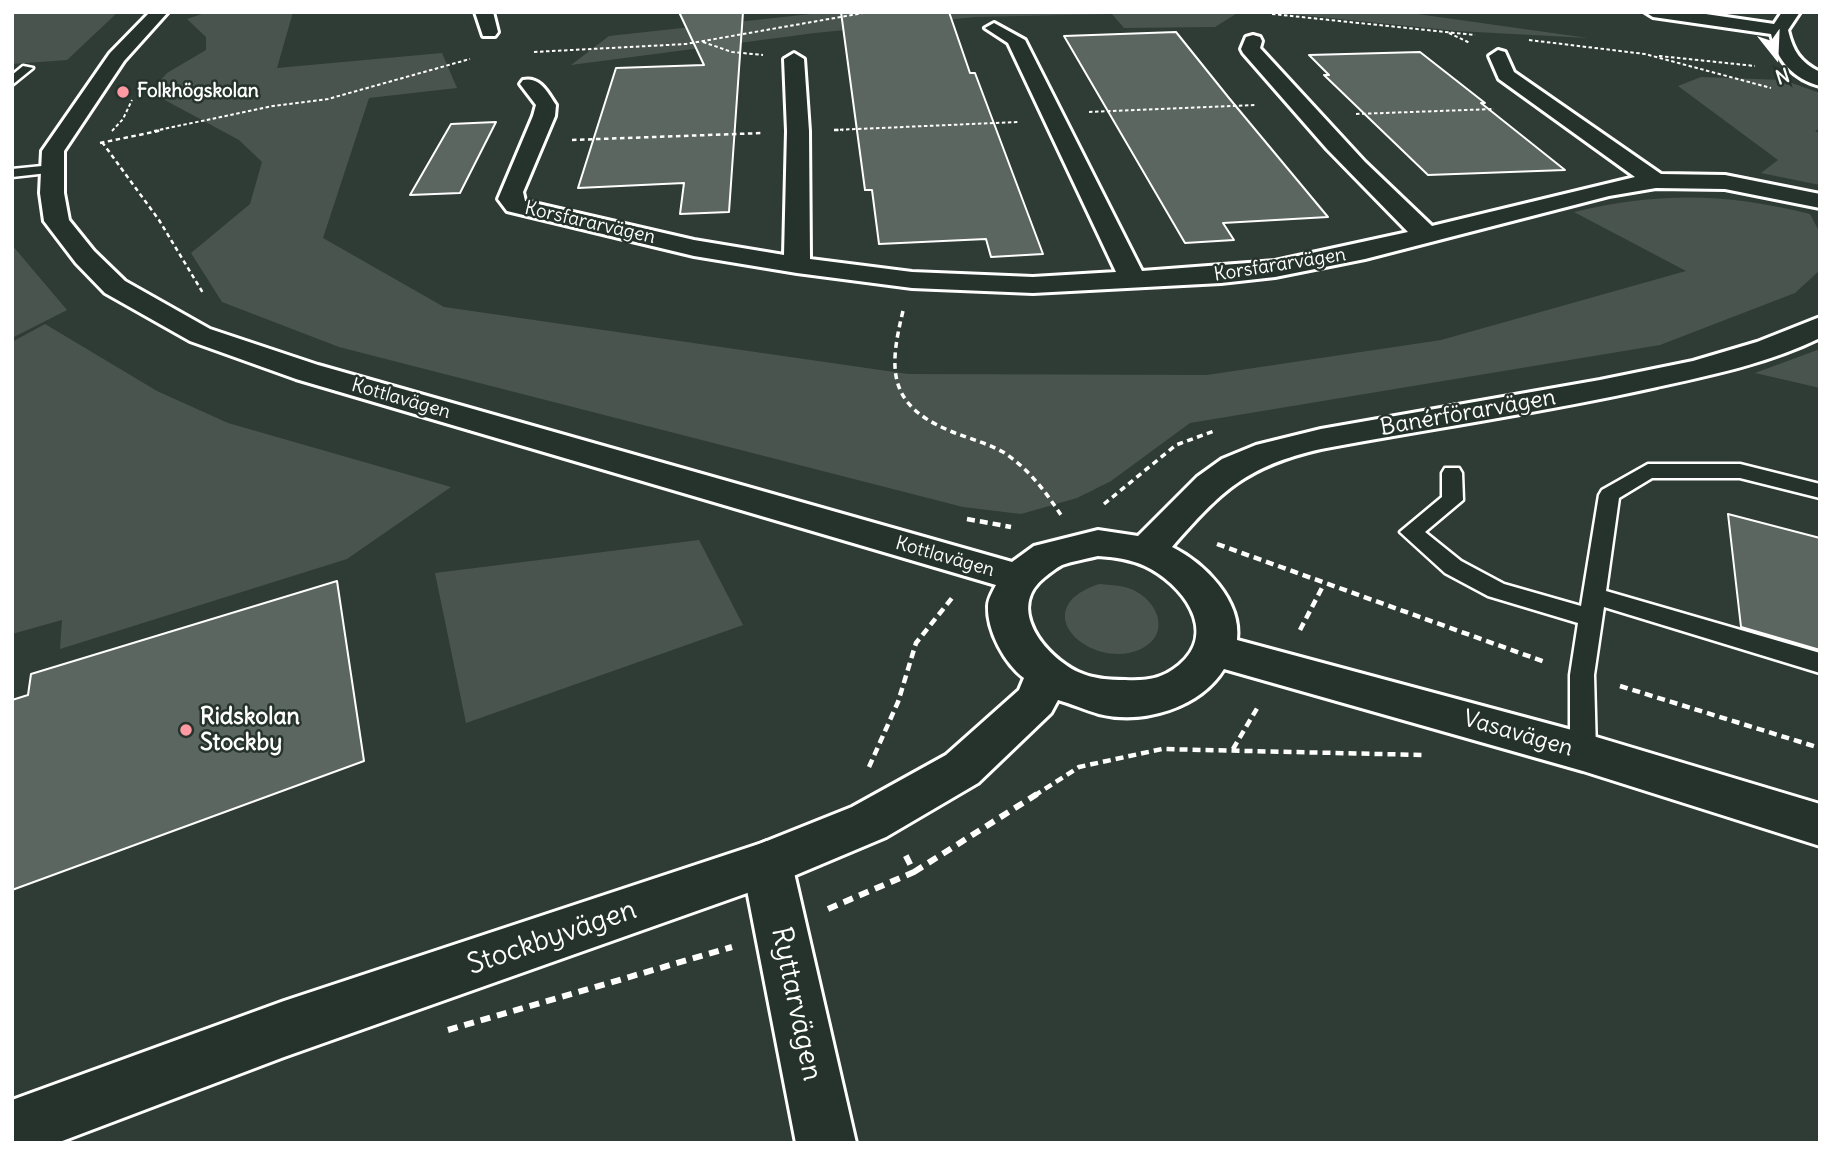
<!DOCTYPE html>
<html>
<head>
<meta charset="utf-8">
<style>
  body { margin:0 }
  #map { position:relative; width:1832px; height:1155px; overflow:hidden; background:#2f3b35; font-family:Delius,sans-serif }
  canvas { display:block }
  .frame { position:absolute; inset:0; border:14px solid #fff; pointer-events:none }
  .north { position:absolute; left:1741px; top:21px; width:70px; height:70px; -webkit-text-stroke:5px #26332d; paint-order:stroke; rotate:162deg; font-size:19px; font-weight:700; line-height:28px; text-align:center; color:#fff }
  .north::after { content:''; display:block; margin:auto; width:24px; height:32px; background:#fff; clip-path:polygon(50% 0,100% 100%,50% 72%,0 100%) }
</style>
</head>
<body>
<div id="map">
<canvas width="1832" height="1155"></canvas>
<div class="frame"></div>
<div class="north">N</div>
</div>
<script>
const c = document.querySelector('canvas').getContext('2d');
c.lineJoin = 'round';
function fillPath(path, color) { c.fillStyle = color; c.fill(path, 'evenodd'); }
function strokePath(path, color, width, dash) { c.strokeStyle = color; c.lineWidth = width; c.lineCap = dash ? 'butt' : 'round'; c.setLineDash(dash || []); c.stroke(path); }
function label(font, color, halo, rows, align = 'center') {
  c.font = font + ' Delius,sans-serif'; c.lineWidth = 5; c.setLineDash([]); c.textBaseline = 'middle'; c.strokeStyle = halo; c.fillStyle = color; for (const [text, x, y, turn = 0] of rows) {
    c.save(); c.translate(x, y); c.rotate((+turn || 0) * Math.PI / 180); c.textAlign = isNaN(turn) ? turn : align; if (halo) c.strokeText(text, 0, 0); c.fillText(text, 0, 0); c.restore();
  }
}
const green = new Path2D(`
  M12,12H118L67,60L12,64Z
  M208,12H293L277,68L442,53L457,88L369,98L323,238L444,307L908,374L1207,375L1441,340L1686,271L1574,212C1660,192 1724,193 1810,214L1820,233V270L1795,293L1660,345L1190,423L1111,481L1077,498L1021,514L963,507L339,347L222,302L191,253L250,204L262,162L239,140L150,92L167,73L206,50V37L187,19Z
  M829,12H1239L1215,27L1124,28L1112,14L975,17L815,33L571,65L609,36Z
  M1271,12H1403L1588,38L1457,31Z
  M1701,77L1783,80L1820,93V128L1815,131L1820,134V185L1761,173L1778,160L1678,86Z
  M12,245L67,310L12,338Z
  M45,324L157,391L228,423L451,487L347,559L60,649L62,620L12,634V342Z
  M1820,349V388L1755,373Z
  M699,540L743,625L466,723L435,573Z
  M1099,584C1110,585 1121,585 1131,589C1158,600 1172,634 1141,649C1091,672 1023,609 1099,584Z`);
const building = new Path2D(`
  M679,12H743L729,212L680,214L684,183L578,188L616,68L704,65Z
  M841,12H949L970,73H975L1043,254L991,257L986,239L879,244L872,190H865Z
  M1176,32L1229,98L1328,217L1223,223L1234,240L1185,243L1064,36Z
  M1420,52L1485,103H1481L1565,170L1428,175L1324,75H1329L1309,55Z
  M496,122L460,193L410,195L451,124Z
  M1728,514L1820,538V650L1741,627Z
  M337,581L364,761L12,890V700L28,695L31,674Z`);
const pathFar4 = new Path2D(`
  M1272,14L1475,35
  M1449,33L1470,43
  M1529,40L1645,54L1771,88
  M703,42L732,52L763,55
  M534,52L686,44L869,12
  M1659,56L1755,66
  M1089,112L1255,105
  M1356,114L1494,109
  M834,130L1018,122
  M112,131L123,119L132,100
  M154,131L273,106L328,99L470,59`);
const pathFar3 = new Path2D(`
  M834,130H843
  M572,140L763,133
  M102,142L159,220L203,293
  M100,143L163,130`);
const pathFar2 = new Path2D(`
  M903,311C889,368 887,404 948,430C966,438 985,442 1003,452C1028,468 1045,491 1061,515
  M1104,504L1176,445L1214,431`);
const pathFar1 = new Path2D(`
  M967,519L1011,527
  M1217,544L1545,662
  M1300,630L1324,584
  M1620,686L1820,748
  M1233,749L1259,705
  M869,767L898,702L916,643L952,598
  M1034,796L1079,767L1162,749L1423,755`);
const path = new Path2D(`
  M914,872L1037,794
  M828,909L914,872L905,854
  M448,1030L732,947`);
const service = new Path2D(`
  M23,66L33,68L12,85V75Z
  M52,165L57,166V172L12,177V169Z
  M1648,464H1740L1820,484V498L1740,478H1652L1619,498L1606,591L1820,653V673L1604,607L1594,675L1596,752L1592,760L1583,763L1574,760L1570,752V675L1578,623L1488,596L1445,573L1400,532L1442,497V473L1445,468H1459L1462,473L1463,500L1425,532L1461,561L1504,584L1581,606L1599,495L1602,490Z`);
const minor = new Path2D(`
  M475,12H493L498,32L495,36H483Z
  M1645,12H1692L1774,24L1782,12H1800L1788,30C1793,51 1800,62 1820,72V86C1793,79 1777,60 1771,34L1653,17Z
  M994,23L1025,40L1142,271L1275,261L1408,232L1327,149L1243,53L1241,49L1246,37L1253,35L1260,37L1262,41L1260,48L1365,162L1432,226L1635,177L1499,79L1489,56L1498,50L1505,52L1514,72L1661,174L1725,175L1820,194V208L1725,189L1656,188L1609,196L1365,259L1275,277L1221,283L1033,293L912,288L797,273L694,256L507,211L498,199L533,116L536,105L520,84L523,80C540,76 548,93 556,105L555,116L523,192L525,201L694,240L784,255L787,131L784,59L794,53L804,59L809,131L810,259L912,272L1033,277L1116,272L1008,43L985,28Z
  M767,841L784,848L792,864L856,1143H796L742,864L750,848Z`);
const tertiary = new Path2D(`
  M150,12H168L124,61L64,151V193L69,220L94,251L125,281L210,329L318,365L1012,562L1034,546L1098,530L1138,536L1197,477L1222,459L1256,445L1321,429L1600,380L1693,361L1757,342L1820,317V338C1769,363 1712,375 1657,387C1546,412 1433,428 1321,449C1246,466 1221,491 1172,547C1204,563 1242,600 1237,640L1583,733L1820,804V846L1583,771L1224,669C1200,708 1143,725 1099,714C1085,710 1072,704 1058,700L1051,713L978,783L886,837L784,880L284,1057L57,1143H12V1100L284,1001L762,843L852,807L946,755L1019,690L1024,678C1005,664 987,631 988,606C988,599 993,591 996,585L296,379L190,341L105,293L76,263L44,221L40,193L42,151L110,53ZM1098,556C1114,557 1130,559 1145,566C1181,583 1220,631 1179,665C1162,679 1147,681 1125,680C1109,680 1093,679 1078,672C1045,656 1005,608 1045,577C1050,573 1056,568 1062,565C1073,561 1086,559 1098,556Z`);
const markers = [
  [123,92,7,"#ff9aa2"],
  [186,730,7,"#ff9aa2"]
];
const farPoinames = [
  ["Folkhögskolan",137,92]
];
const farStreetnames = [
  ["Korsfararvägen",590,223,13],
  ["Korsfararvägen",1280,265,-9],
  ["Kottlavägen",401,399,16],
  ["Kottlavägen",945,557,16]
];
const streetNames = [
  ["Banérförarvägen",1468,413,-10],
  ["Vasavägen",1518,734,16]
];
const poiNames = [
  ["Ridskolan",200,717],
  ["Stockby",200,743]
];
const nearStreetnames = [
  ["Stockbyvägen",552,938,-19],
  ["Ryttarvägen",796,1004,78]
];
fillPath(green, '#4a544f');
fillPath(building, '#5b6661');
strokePath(building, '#fff', 2);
strokePath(service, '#fff', 5);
strokePath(minor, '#fff', 6);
strokePath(tertiary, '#fff', 6);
strokePath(pathFar4, '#fff', 2, [3.5, 2.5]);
strokePath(pathFar3, '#fff', 2.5, [4.5, 3.5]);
strokePath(pathFar2, '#fff', 3.5, [6, 4.5]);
strokePath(pathFar1, '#fff', 4.5, [8, 5]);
strokePath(path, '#fff', 6, [10, 7]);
fillPath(service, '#26332d');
fillPath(minor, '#26332d');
fillPath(tertiary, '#26332d');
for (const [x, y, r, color] of markers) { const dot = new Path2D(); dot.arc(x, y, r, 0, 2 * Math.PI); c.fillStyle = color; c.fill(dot); strokePath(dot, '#26332d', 2.5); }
label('bold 19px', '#fff', '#26332d', farPoinames, 'left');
label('19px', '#fff', '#26332d', farStreetnames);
label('23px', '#fff', '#26332d', streetNames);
label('bold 23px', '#fff', '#26332d', poiNames, 'left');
label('28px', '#fff', '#26332d', nearStreetnames);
</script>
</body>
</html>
